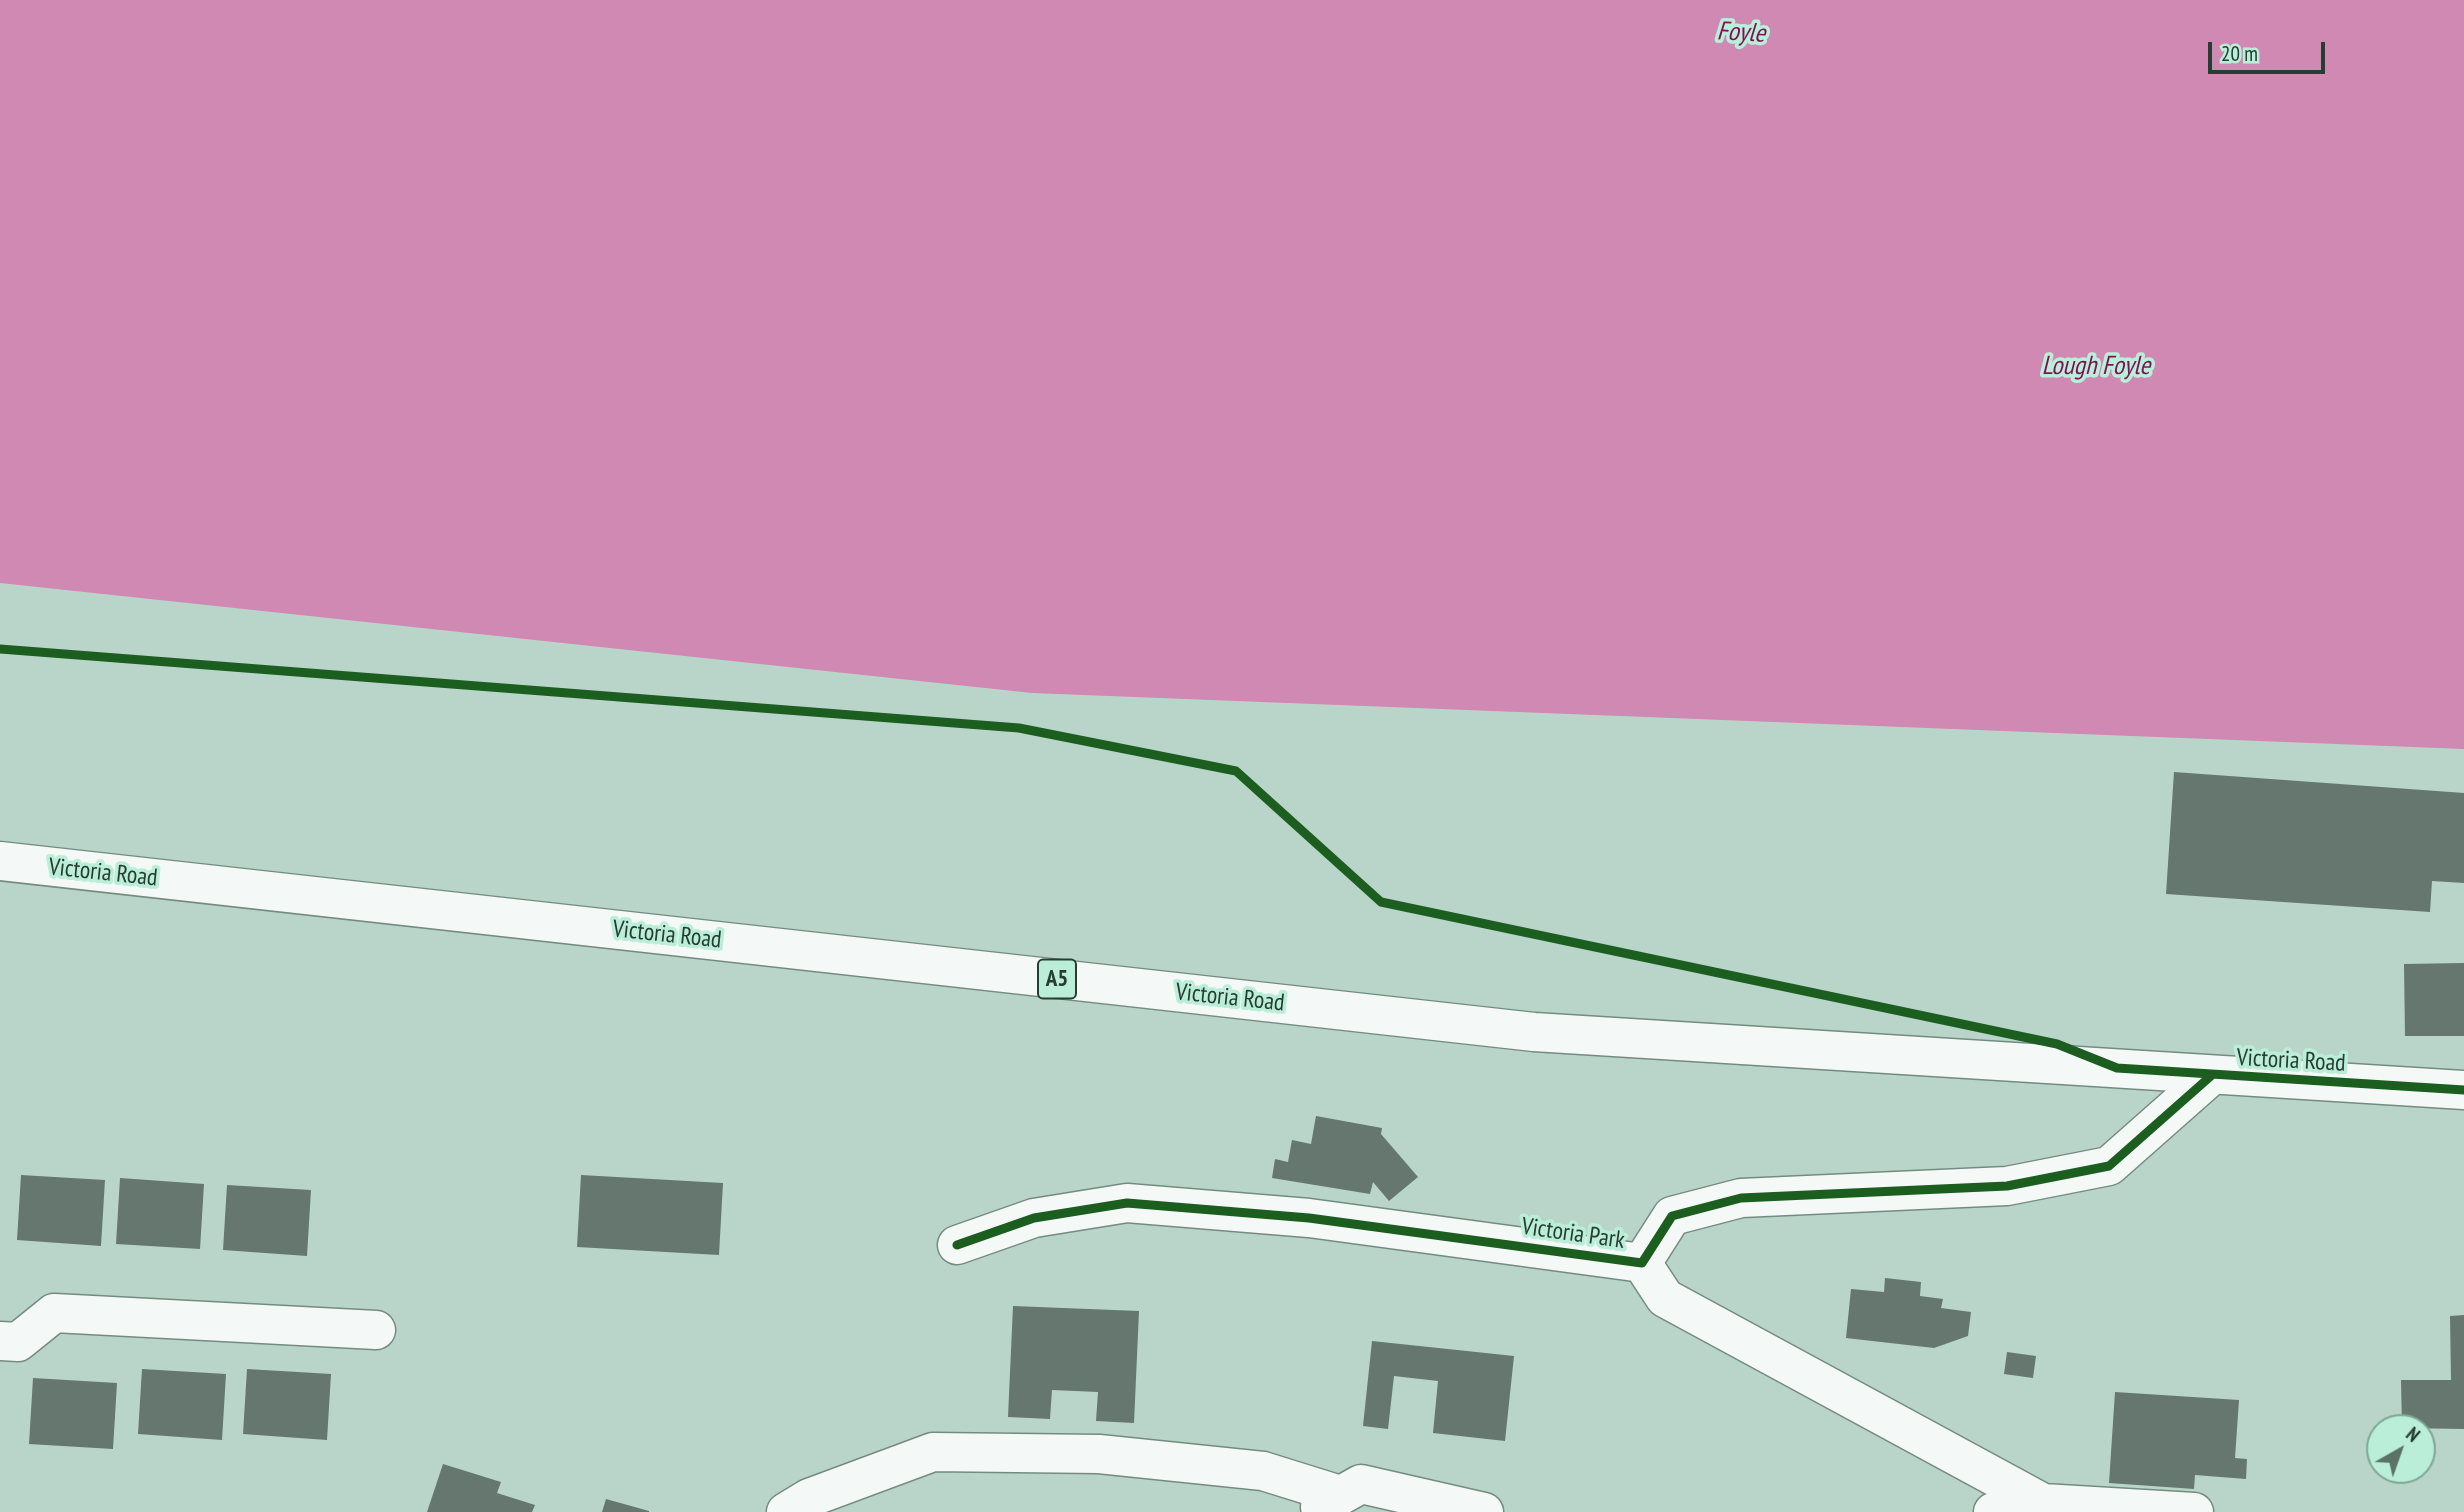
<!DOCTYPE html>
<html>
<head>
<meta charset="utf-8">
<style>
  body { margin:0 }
  #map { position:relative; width:2464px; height:1512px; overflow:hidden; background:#b9d5c9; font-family:"PT Sans Narrow",sans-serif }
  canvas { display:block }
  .north { position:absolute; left:2366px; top:1414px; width:70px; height:70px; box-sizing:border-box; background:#baeed8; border:2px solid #7fa796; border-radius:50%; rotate:40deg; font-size:19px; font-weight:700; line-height:28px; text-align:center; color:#273c33 }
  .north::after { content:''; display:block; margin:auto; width:24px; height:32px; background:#5a7268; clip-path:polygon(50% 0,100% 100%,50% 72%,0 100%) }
  .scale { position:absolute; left:2208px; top:42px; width:117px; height:32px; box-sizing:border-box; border:4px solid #273c33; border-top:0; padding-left:9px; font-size:21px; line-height:24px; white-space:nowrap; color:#273c33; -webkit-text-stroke:5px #baeed8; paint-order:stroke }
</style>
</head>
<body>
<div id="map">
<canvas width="2464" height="1512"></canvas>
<div class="north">N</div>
<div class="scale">20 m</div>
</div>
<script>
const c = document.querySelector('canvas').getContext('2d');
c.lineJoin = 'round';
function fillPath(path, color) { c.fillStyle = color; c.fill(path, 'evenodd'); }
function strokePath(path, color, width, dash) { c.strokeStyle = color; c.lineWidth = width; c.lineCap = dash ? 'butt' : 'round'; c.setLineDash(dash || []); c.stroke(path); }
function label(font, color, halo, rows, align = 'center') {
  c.font = font + ' "PT Sans Narrow",sans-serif'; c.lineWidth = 7; c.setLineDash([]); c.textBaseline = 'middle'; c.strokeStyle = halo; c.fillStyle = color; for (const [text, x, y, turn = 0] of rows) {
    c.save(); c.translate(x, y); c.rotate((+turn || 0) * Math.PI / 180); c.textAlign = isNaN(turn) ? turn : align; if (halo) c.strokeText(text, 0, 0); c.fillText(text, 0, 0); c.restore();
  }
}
const water = new Path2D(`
  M0,0H2464V749L1032,693L0,583Z`);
const building = new Path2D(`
  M2174,772L2464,793V883L2432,881L2430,912L2166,894Z
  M2464,963V1036H2405L2404,964Z
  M1316,1116L1382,1128L1381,1134L1418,1177L1389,1201L1373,1182L1370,1194L1272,1178L1275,1159L1288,1162L1292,1140L1311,1144Z
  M21,1175L105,1180L101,1246L17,1240Z
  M581,1175L723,1183L719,1255L577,1247Z
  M120,1178L204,1184L200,1249L116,1244Z
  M227,1185L311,1190L307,1256L223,1250Z
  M1885,1278L1921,1282L1920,1296L1943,1299L1941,1308L1971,1312L1968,1336L1934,1348L1846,1338L1851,1289L1884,1292Z
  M1013,1306L1139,1311L1134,1423L1096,1421L1098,1392L1052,1390L1050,1419L1008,1417Z
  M2464,1315V1429L2402,1428L2401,1380H2451L2450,1316Z
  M1372,1341L1514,1356L1505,1441L1433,1433L1438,1381L1394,1376L1388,1429L1363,1426Z
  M2007,1352L2036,1356L2033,1378L2004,1374Z
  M142,1369L226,1374L222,1440L138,1434Z
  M247,1369L331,1374L327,1440L243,1434Z
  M33,1378L117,1383L113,1449L29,1444Z
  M2115,1392L2239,1400L2235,1458L2247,1459L2246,1479L2195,1475L2194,1489L2109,1483Z
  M443,1464L501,1482L497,1493L535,1505L532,1512H427Z
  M606,1499L649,1511V1512H602Z`);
const minor = new Path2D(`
  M957,1245L1034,1218L1127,1203L1309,1218L1642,1263L1672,1216L1741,1198L2007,1186L2109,1166L2212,1075
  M1642,1263L1665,1298L2043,1503L2194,1512
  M0,1341L18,1342L54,1313L376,1330
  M1320,1507L1361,1484L1484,1512
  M786,1512L809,1498L933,1452L1099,1454L1263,1471L1340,1495
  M1993,1512L2043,1503`);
const highway = new Path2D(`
  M0,861L1534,1032L2464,1090`);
const cycleway = new Path2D(`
  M0,649L1019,728L1236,771L1381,902L2057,1044L2117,1068L2464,1090
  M957,1245L1034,1218L1127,1203L1309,1218L1642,1263L1672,1216L1741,1198L2007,1186L2109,1166L2212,1075`);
const shields = [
  [1057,979,38]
];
const shieldNames = [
  ["A5",1057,979]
];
const streetNames = [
  ["Victoria Road",103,873,6],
  ["Victoria Road",667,935,6],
  ["Victoria Road",1230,998,6],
  ["Victoria Road",2291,1061,3],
  ["Victoria Park",1573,1234,8]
];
const waterNames = [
  ["Foyle",1741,33,3],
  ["Lough Foyle",2096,367]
];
fillPath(water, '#d089b2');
fillPath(building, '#667770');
strokePath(minor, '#758b82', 41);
strokePath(highway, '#758b82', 41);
strokePath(minor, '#f4f9f7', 38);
strokePath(highway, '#f4f9f7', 38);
strokePath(cycleway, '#1b5e20', 9);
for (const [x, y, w] of shields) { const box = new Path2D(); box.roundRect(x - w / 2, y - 19.5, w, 39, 5); c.fillStyle = '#baeed8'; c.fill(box); strokePath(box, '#273c33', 2); }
label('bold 23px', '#273c33', null, shieldNames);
label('24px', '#273c33', '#baeed8', streetNames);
label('italic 26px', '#7b1255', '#baeed8', waterNames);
</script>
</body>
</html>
